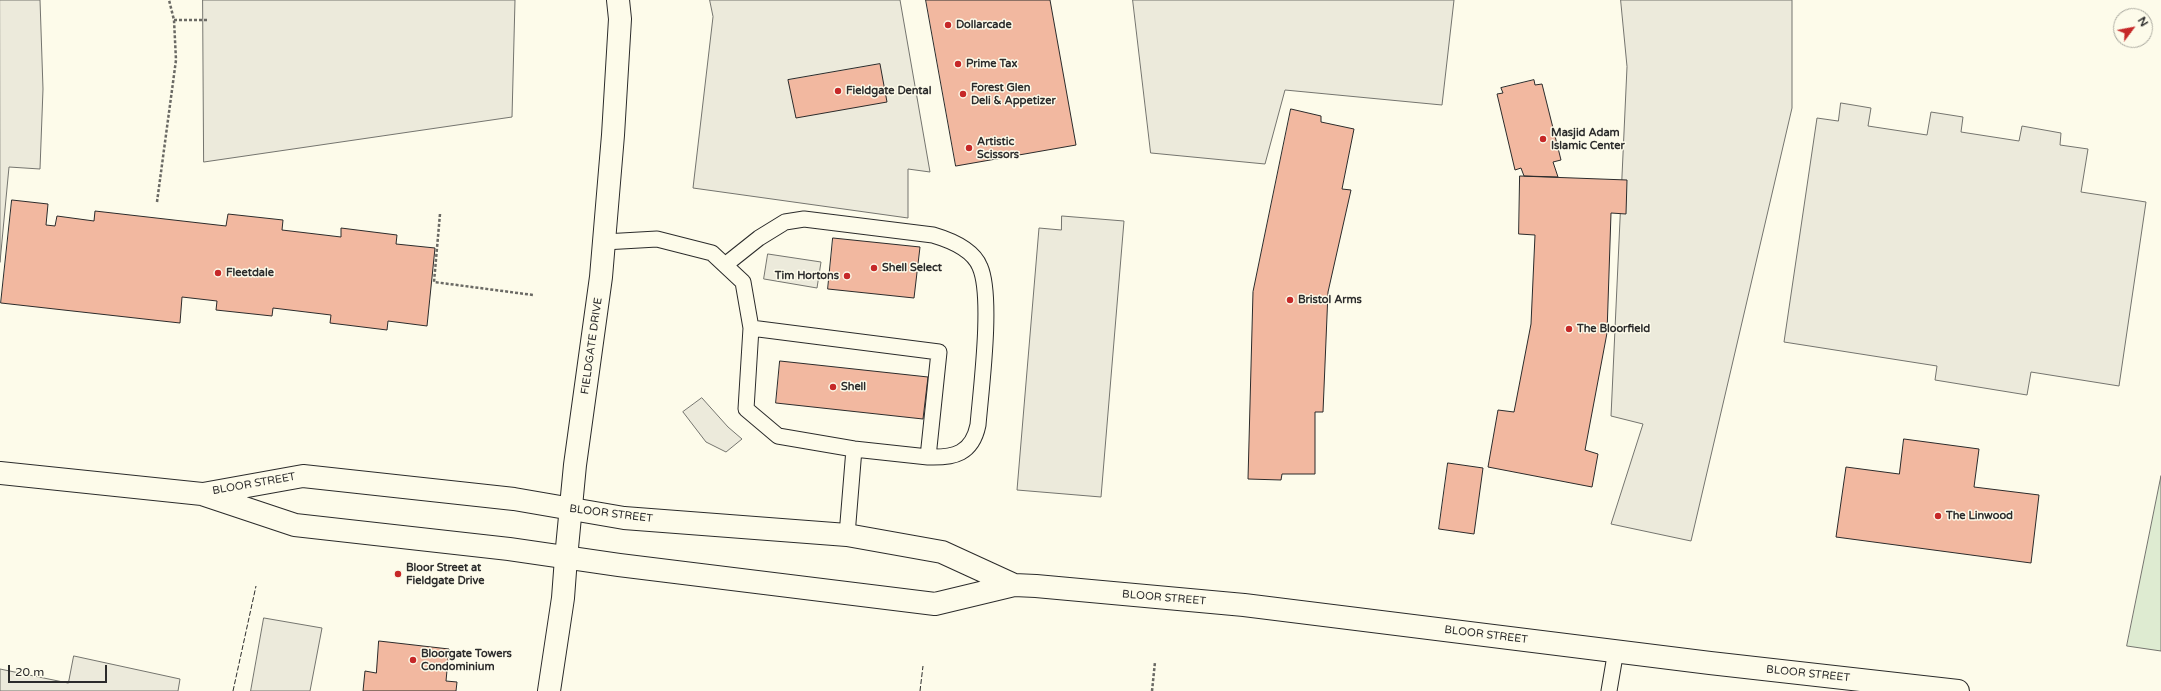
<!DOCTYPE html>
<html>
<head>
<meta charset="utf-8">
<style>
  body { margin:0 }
  #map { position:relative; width:2161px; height:691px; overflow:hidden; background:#fdfbea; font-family:"Varela Round",sans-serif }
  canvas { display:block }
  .north { position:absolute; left:2113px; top:8px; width:40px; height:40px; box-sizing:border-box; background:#fdfbea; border:1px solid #a9a89e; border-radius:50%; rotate:58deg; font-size:11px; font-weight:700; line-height:16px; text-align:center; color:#2b2b2b }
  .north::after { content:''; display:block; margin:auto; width:14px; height:18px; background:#c62828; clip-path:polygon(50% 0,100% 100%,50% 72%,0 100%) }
  .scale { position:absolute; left:8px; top:665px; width:99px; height:18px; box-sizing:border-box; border:2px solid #2b2b2b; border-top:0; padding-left:5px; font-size:12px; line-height:14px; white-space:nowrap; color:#2b2b2b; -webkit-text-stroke:3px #fdfbea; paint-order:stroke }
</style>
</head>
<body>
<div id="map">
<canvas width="2161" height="691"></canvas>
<div class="north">N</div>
<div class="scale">20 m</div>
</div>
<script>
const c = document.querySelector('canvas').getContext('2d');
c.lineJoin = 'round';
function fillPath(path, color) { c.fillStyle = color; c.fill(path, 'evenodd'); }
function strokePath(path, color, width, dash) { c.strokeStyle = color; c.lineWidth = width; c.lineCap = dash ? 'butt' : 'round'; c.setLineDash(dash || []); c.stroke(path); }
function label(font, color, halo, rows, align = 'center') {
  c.font = font + ' "Varela Round",sans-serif'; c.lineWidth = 3; c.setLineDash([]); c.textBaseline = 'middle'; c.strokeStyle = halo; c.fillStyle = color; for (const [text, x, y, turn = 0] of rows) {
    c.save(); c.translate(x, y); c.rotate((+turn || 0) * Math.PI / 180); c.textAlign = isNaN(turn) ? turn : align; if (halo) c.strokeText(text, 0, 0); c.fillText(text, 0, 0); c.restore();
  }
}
const green = new Path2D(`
  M2161,476V651L2127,646Z`);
const parking = new Path2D(`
  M0,0H40L43,89L40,169L9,167L0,262Z
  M203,0H515L512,117L204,162Z
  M710,0H900L930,172L908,169V218L693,188L713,17Z
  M1133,0H1454L1442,105L1285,90L1265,164L1151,153Z
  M1621,0H1792V108L1691,541L1611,524L1643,424L1611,416L1627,67Z
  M1841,103L1871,108L1868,126L1927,135L1931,112L1963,117L1961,132L2019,141L2022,126L2061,133L2060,145L2088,149L2081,192L2146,202L2119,386L2031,372L2027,395L1935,380L1937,366L1784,342L1817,118L1838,121Z
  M1062,216L1124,221L1101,497L1017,490L1039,228L1061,230Z
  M768,254L821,262L817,288L764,279Z
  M702,398L728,427L742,439L726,452L706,442L683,412Z
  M264,618L322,628L310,691H251Z
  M74,656L180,679L178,691H0V669L68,683Z`);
const building = new Path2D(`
  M926,0H1050L1076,145L956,166Z
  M880,64L887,102L796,118L788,80Z
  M1534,80L1535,85L1542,84L1561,160L1553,162L1558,177L1524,176L1521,168L1515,170L1497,94L1503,93L1501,88Z
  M1291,109L1321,116V122L1354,129L1342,189L1351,190L1328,292L1323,412H1315V474H1282L1281,480L1248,479L1253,292Z
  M1520,176L1627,180L1626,214L1611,213L1607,333L1585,450L1598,454L1592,487L1488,467L1498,410L1514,412L1531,324L1535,235L1519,234Z
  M12,200L48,204L46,225L55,226L57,216L94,221L95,211L226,226L228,214L283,220L282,230L341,237V228L397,235L396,244L435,248L427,326L388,321L387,330L330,323L331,315L273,308L272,316L216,310L217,301L182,297L180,323L1,303Z
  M833,238L920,247L914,298L828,289Z
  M780,361L928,377L923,419L776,403Z
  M1904,439L1979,449L1974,487L2039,495L2031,563L1836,537L1846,467L1899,474Z
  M1448,463L1483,468L1474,534L1439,529Z
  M379,641L449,649L446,681L457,682L456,691H363L365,671L376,673Z`);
const path = new Path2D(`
  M174,20H208
  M157,202L176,60L174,20L169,0
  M440,214L434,282L533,295
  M1152,691L1155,662`);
const service = new Path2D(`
  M604,242L657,239L712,253L743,282L751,328L746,409L778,436L854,449L928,457L939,352L751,328
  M725,265L759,238L785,222L804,219L933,235C950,240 973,249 980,267C993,297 981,389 978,425C972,454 954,458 928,457
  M847,535L854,449
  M1609,691L1616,650`);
const minor = new Path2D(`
  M549,691L563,598L566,558`);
const tertiary = new Path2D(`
  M566,558L575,465L601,277L613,135L620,19L618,0`);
const secondary = new Path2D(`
  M0,473L202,494L295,525L509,549L619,565L935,604L1014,585L1036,586L1244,605L1710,663L1958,691
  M203,494L303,476L514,499L624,518L847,535L942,552L1014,585`);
const fence = new Path2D(`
  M233,691L256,586
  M920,691L923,666`);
const markers = [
  [948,25,4,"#c62828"],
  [958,64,4,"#c62828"],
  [838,91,4,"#c62828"],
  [963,94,4,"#c62828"],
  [1543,139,4,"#c62828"],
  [969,148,4,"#c62828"],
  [874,268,4,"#c62828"],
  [218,273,4,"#c62828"],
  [847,276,4,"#c62828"],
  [1290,300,4,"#c62828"],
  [1569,329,4,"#c62828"],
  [833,387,4,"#c62828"],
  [1938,516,4,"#c62828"],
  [398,574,4,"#c62828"],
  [413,660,4,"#c62828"]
];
const poiNames = [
  ["Dollarcade",956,25],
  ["Prime Tax",966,64],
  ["Forest Glen",971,88],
  ["Deli & Appetizer",971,101],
  ["Fieldgate Dental",846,91],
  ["Masjid Adam",1551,133],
  ["Islamic Center",1551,146],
  ["Artistic",977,142],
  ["Scissors",977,155],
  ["Shell Select",882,268],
  ["Fleetdale",226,273],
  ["Tim Hortons",839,276,"right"],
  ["Bristol Arms",1298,300],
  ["The Bloorfield",1577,329],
  ["Shell",841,387],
  ["The Linwood",1946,516],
  ["Bloor Street at",406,568],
  ["Fieldgate Drive",406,581],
  ["Bloorgate Towers",421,654],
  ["Condominium",421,667]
];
const streetNames = [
  ["FIELDGATE DRIVE",592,346,-82],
  ["BLOOR STREET",254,484,-10],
  ["BLOOR STREET",611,514,7],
  ["BLOOR STREET",1164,598,5],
  ["BLOOR STREET",1486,635,7],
  ["BLOOR STREET",1808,674,6]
];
fillPath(green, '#deebd1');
strokePath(green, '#74746e', 1);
fillPath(parking, '#eceadb');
strokePath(parking, '#74746e', 1);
fillPath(building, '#f2b8a0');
strokePath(building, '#2b2b2b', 1);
strokePath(service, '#2b2b2b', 17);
strokePath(minor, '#2b2b2b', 24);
strokePath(tertiary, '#2b2b2b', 24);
strokePath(secondary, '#2b2b2b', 24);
strokePath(path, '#6a6964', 2.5, [3, 2]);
strokePath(service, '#fdfbea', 15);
strokePath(minor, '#fdfbea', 22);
strokePath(tertiary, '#fdfbea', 22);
strokePath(secondary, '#fdfbea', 22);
strokePath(fence, '#2b2b2b', 1, [5, 2]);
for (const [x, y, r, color] of markers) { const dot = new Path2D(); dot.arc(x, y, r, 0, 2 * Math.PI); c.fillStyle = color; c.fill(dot); strokePath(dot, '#fdfbea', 1.5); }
label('bold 11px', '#2b2b2b', '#fdfbea', poiNames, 'left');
label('11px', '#2b2b2b', '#fdfbea', streetNames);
</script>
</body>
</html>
